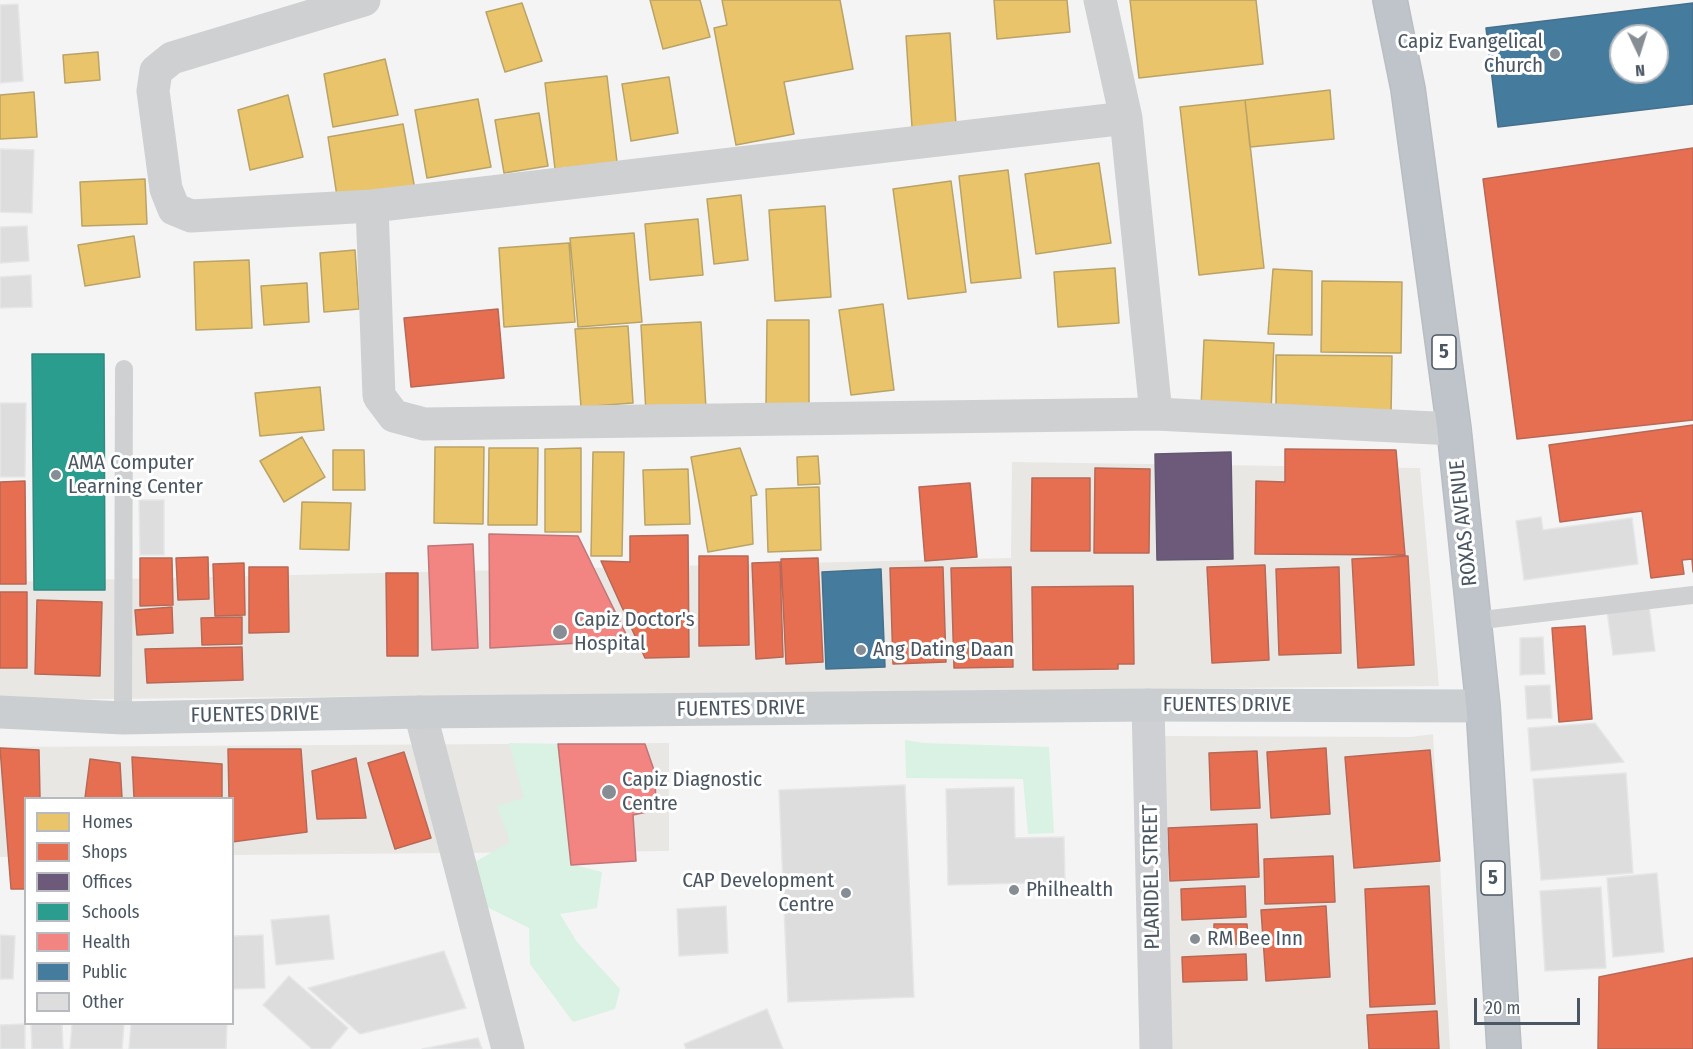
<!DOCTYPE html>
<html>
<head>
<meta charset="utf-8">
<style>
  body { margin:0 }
  #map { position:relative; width:1693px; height:1049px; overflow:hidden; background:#f4f4f4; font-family:"Fira Sans Condensed",sans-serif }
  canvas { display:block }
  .legend { position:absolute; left:24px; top:797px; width:210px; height:228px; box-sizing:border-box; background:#fff; border:2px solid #b7bbc0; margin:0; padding:8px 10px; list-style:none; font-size:18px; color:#4a5661 }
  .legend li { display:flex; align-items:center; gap:12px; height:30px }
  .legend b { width:30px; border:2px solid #b7bbc0 }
  .north { position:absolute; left:1609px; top:24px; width:60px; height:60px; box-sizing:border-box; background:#fff; border:2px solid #b7bbc0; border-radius:50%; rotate:176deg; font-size:16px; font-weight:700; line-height:24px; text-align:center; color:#4a5661 }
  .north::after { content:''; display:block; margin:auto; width:21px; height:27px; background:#868d94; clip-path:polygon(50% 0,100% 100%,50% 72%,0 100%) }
  .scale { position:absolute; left:1474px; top:998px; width:106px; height:27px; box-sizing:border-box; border:3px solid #4a5661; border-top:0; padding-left:8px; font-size:18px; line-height:21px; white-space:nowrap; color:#4a5661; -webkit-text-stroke:4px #fff; paint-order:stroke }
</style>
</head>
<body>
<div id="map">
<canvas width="1693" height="1049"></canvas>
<ul class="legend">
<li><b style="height:16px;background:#e9c46a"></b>Homes</li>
<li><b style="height:16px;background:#e76f51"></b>Shops</li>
<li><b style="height:16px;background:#6d597a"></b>Offices</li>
<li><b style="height:16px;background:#2a9d8f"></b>Schools</li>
<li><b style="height:16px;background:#f28482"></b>Health</li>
<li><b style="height:16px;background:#457b9d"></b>Public</li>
<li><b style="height:16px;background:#ddddde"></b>Other</li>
</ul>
<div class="north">N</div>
<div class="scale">20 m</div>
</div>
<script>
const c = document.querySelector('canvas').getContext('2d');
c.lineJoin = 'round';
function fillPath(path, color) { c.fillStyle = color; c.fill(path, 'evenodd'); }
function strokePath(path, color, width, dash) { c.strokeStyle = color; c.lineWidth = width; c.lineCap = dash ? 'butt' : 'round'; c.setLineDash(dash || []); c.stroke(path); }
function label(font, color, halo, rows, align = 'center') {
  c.font = font + ' "Fira Sans Condensed",sans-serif'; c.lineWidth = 6; c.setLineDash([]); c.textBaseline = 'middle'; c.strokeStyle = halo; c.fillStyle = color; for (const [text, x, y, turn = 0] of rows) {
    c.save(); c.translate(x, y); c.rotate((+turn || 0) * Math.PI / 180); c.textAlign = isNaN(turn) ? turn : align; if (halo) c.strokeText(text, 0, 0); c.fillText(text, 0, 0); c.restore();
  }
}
const commercial = new Path2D(`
  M1012,462L1420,468L1439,686L0,700V582L1011,558Z
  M1433,734L1450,1049H1171L1161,736L1411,737Z
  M669,743V851L233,855L232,798H26L25,857H0V747Z`);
const green = new Path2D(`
  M905,740L923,743L1049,747L1054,833L1028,834L1023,779L906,778Z
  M509,743L558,744L571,864L602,872L597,908L560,914L577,942L620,989L615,1009L573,1022L530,964L529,928L483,905L466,867L510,842L497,806L524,798Z`);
const homes = new Path2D(`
  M650,0H700L710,37L663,49Z
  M722,0H840L853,69L784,82L794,134L736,145L714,28L727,25Z
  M994,0H1067L1070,32L997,39Z
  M1130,0H1256L1263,64L1139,78Z
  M522,3L542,61L505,72L486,12Z
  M950,33L956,125L912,127L906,36Z
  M98,52L100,80L65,83L63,55Z
  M385,59L398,115L333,127L324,74Z
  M607,76L617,162L555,169L545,83Z
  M669,77L678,133L631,141L622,84Z
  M1330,90L1334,139L1250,147L1245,100Z
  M34,92L37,137L0,139V95Z
  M288,95L303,157L250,170L238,110Z
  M478,99L491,167L427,178L415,110Z
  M1245,100L1264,268L1199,275L1180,107Z
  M539,113L548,166L504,173L495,120Z
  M403,124L416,195L338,203L328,137Z
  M1099,163L1111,243L1036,254L1025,174Z
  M1008,170L1021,278L971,283L959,176Z
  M145,179L147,224L82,226L80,182Z
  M951,181L966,292L908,299L893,189Z
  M741,195L748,260L714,264L707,199Z
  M825,206L831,297L775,301L769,210Z
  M698,219L703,275L650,280L645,224Z
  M634,233L642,322L578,327L570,238Z
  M134,236L140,277L85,286L78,245Z
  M569,243L575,322L504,327L499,248Z
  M355,250L359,309L324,312L320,253Z
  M249,260L252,328L196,330L194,262Z
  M1115,268L1119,323L1058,327L1054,272Z
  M1273,269L1312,271V335L1268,334Z
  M1322,281L1402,282L1401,353L1321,352Z
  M307,283L309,322L264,325L261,286Z
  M883,304L894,390L851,395L839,310Z
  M767,320H809V405H766Z
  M701,322L706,409L646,413L641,325Z
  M628,326L633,403L581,407L575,329Z
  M1204,340L1274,343L1271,411L1201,408Z
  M1276,355L1392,356L1391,415L1276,414Z
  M320,387L324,430L260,436L255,393Z
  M302,437L325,477L284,502L260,461Z
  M435,447H484L483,524L434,523Z
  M489,448H538L537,525H488Z
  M581,448V532H545V449Z
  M740,448L757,495L751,496L753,544L708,552L691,457Z
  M333,450H364L365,490H333Z
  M593,452H624L622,556H591Z
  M818,456L820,484L798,485L797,457Z
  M688,469L690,524L645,525L643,470Z
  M819,487L821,550L768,552L766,489Z
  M302,502L351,503L349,550L300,549Z`);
const shops = new Path2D(`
  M1693,148V420L1517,439L1483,179Z
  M498,309L504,378L411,387L404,318Z
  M1693,425V572L1692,559L1682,560L1684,574L1651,578L1642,511L1560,522L1549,445Z
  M1285,449L1396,450L1405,555L1255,554L1256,481L1285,482Z
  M1095,468L1150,469L1149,553H1094Z
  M1032,478H1090V551H1031Z
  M25,481L26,584H0V482Z
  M970,483L977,557L925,561L919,487Z
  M688,535L689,657L645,658L601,561L630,562V536Z
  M699,556H748L749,645L699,646Z
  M1408,556L1414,665L1358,668L1352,559Z
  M208,557L209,599L178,600L176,558Z
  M140,558H172L173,605L140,606Z
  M818,558L823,662L786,664L781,559Z
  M780,562L783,657L756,659L752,563Z
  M244,563L245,615L215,616L213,564Z
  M1265,565L1269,660L1212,663L1207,567Z
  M249,567H288L289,632L249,633Z
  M943,567L946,662L893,664L890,568Z
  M1011,567L1013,667L954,668L951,568Z
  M1339,567L1341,653L1279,655L1276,569Z
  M386,573H418V656H387Z
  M1133,586L1134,664H1118V669L1033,670L1032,587Z
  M0,592H27V668H0Z
  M37,600L102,602L100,676L35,674Z
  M172,607L173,633L137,635L135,610Z
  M242,617V644L202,645L201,618Z
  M1585,626L1592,719L1559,722L1552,628Z
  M242,647L243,680L147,683L145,649Z
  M0,748L39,750L40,798H26V889H11Z
  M1326,748L1330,814L1271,818L1267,752Z
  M228,749H301L307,832L232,842V798H229Z
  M1430,750L1440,861L1354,868L1345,757Z
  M1257,751L1260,808L1211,810L1209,753Z
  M404,752L431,838L395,849L368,763Z
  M132,757L222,764V798H134Z
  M356,758L366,818L317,819L312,771Z
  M90,759L120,763L122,798H78H85Z
  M1257,824L1259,877L1170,881L1168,828Z
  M1333,856L1335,902L1265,904L1264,859Z
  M1245,886L1246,917L1182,920L1181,889Z
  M1429,886L1435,1004L1370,1007L1365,889Z
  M1326,906L1330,977L1266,981L1261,910Z
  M1214,924H1247L1248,944L1214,945Z
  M1246,954L1247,980L1183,982L1182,957Z
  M1693,958V1049H1598L1599,977Z
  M1437,1011L1439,1049H1369L1367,1015Z`);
const offices = new Path2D(`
  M1231,452L1233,559L1157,560L1155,454Z`);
const schools = new Path2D(`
  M32,354H104L105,590H34Z`);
const health = new Path2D(`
  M489,534L578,536L627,636L616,641L490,648Z
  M473,544L478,648L432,650L428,546Z
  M558,744H645L655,773L656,810L633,815L636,861L571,865Z`);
const public = new Path2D(`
  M1693,3V104L1498,127L1486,28ZM1621,36H1657V72H1621Z
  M881,569L885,667L826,669L822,572Z`);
const building = new Path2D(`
  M18,4L23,81L0,83V5Z
  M0,149L34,150L32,213L0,212Z
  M27,226L29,261L0,263V227Z
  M31,275L32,307L0,308V277Z
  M0,403H26L25,477H0Z
  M139,500H164V555H140Z
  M1541,517L1543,530L1632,518L1638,564L1524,580L1516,521Z
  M1649,606L1655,651L1613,655L1607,611Z
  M1543,637L1545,674L1520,675V638Z
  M1550,685L1552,718L1527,719L1525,686Z
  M1595,723L1624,762L1531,771L1528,728Z
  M1626,773L1633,873L1541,880L1533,779Z
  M905,785L914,997L788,1002L779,790Z
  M1014,787L1015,838L1064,837L1065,882L948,885L946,789Z
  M1657,873L1664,952L1613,957L1607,878Z
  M1601,887L1606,968L1545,971L1540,891Z
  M726,906L728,953L679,956L677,909Z
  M329,915L334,959L276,965L271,920Z
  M0,935L15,936L13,979H0Z
  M263,935L265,988L232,989V936Z
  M444,951L466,1008L360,1034L308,988Z
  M289,976L348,1028L330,1049H312L263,1005Z
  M767,1009L783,1049H686L684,1044Z
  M25,1024V1049H0V1025Z
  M31,1024H62L63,1049H32Z
  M72,1024H124L122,1049H70Z
  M131,1024H227L226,1049H129Z
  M478,1038L482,1049H422Z`);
const lane = new Path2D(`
  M1474,621L1693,595
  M123,718L124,369`);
const street = new Path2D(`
  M364,0L172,58L156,71L153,91L166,189L174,209L191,216L372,206L1126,118
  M1100,0L1126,118L1156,414
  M372,206L379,396L394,416L424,424L1156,414L1454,429
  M420,712L508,1049`);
const secondary = new Path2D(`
  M1148,705L1156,1049`);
const primary = new Path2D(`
  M0,712L123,718L420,712L1148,705L1483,706`);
const highway = new Path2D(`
  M1390,0L1408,89L1454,429L1483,706L1504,1049`);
const markers = [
  [1555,54,6,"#868d94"],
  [56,475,6,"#868d94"],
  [560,632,8,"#868d94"],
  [861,650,6,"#868d94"],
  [609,792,8,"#868d94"],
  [1014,890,6,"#868d94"],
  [846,893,6,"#868d94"],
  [1195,939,6,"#868d94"]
];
const shields = [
  [1444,352,24],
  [1493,878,24]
];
const shieldNames = [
  ["5",1444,352],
  ["5",1493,878]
];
const poiNames = [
  ["Capiz Evangelical",1543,42,"right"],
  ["Church",1543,66,"right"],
  ["AMA Computer",68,463],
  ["Learning Center",68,487],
  ["Capiz Doctor's",574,620],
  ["Hospital",574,644],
  ["Ang Dating Daan",873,650],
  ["Capiz Diagnostic",622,780],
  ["Centre",622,804],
  ["CAP Development",834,881,"right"],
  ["Centre",834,905,"right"],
  ["Philhealth",1026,890],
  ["RM Bee Inn",1207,939]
];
const streetNames = [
  ["ROXAS AVENUE",1464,523,-96],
  ["FUENTES DRIVE",1227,705],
  ["FUENTES DRIVE",741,709,-1],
  ["FUENTES DRIVE",255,715,-1],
  ["PLARIDEL STREET",1152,877,-91]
];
fillPath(commercial, '#e8e7e3');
fillPath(green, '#d9f2e3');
fillPath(homes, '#e9c46a');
strokePath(homes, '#b9a367', 1.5);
fillPath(shops, '#e76f51');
strokePath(shops, '#b86856', 1.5);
fillPath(offices, '#6d597a');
strokePath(offices, '#625872', 1.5);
fillPath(schools, '#2a9d8f');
strokePath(schools, '#348881', 1.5);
fillPath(health, '#f28482');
strokePath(health, '#c07678', 1.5);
fillPath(public, '#457b9d');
strokePath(public, '#46708b', 1.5);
fillPath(building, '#ddddde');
strokePath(building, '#e5e6e7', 1.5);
strokePath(highway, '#b9bec3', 36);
strokePath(lane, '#ced0d2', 18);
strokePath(street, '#ced0d2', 33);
strokePath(secondary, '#ced0d4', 33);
strokePath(primary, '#caced1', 33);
strokePath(highway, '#bec4c9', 33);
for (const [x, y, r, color] of markers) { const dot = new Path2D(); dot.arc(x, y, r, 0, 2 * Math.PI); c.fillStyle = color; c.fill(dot); strokePath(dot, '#fff', 2); }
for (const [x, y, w] of shields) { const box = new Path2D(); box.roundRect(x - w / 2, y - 17, w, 34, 4.5); c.fillStyle = '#fff'; c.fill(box); strokePath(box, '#4a5661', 1.5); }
label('bold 20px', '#4a5661', null, shieldNames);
label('21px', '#4a5661', '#fff', poiNames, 'left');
label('21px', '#4a5661', '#fff', streetNames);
</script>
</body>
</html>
